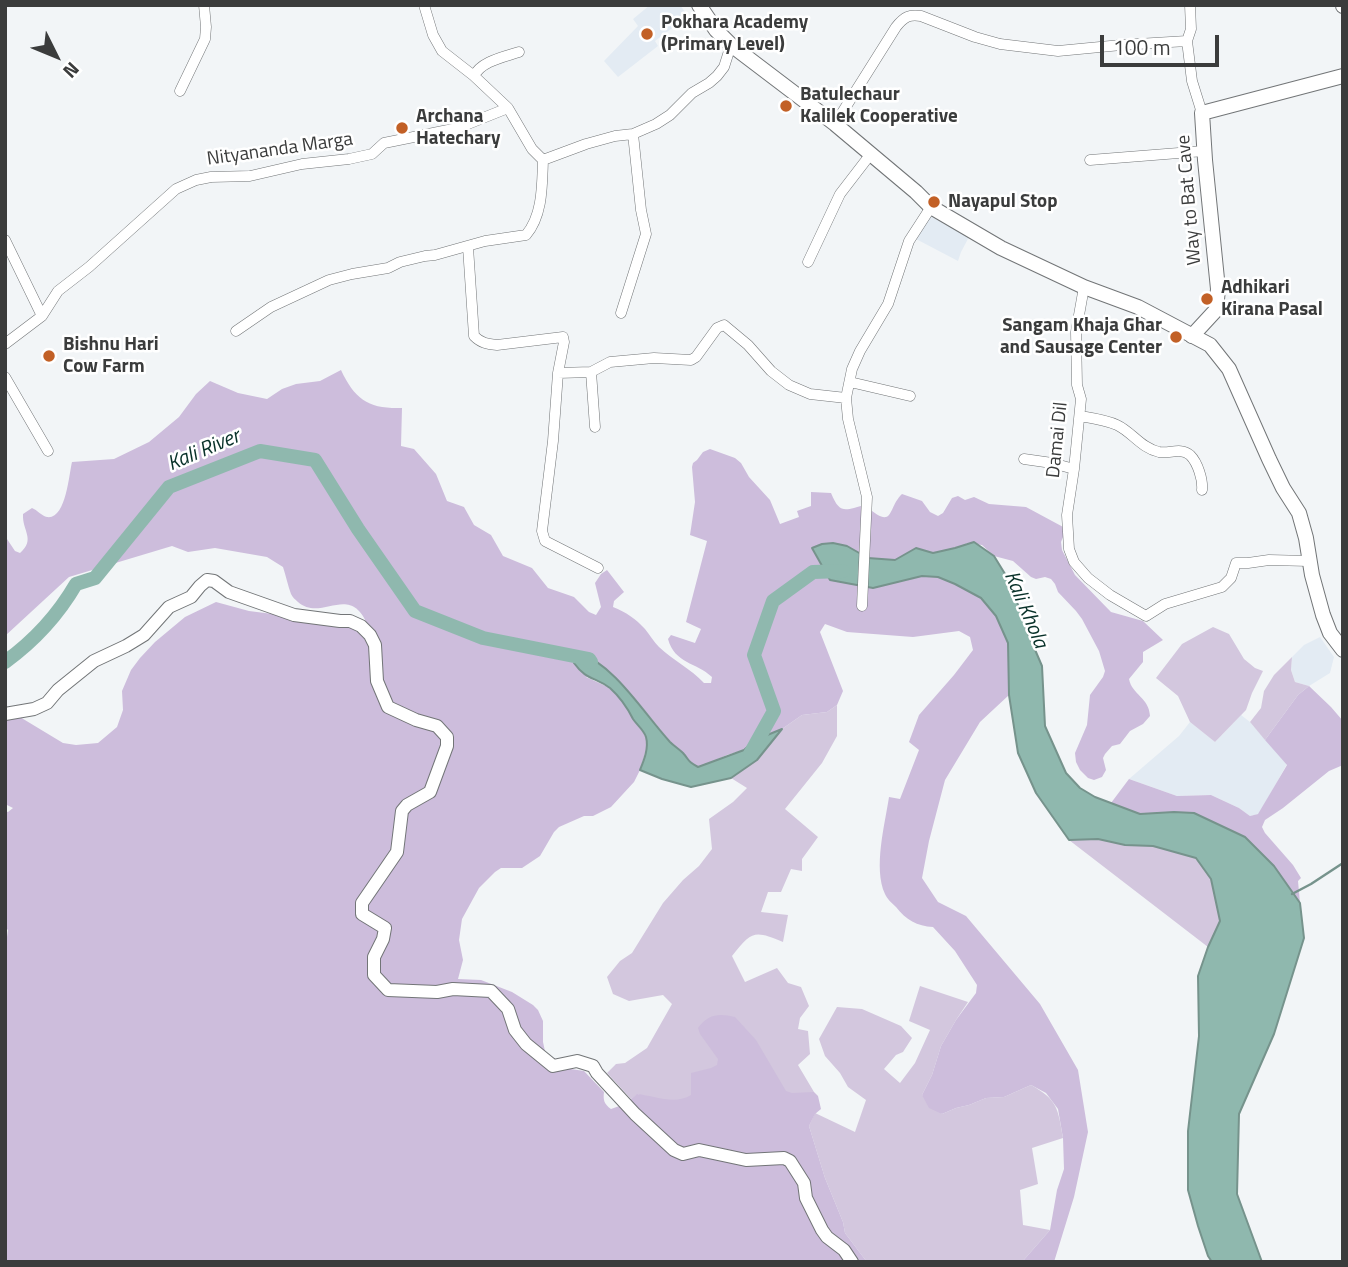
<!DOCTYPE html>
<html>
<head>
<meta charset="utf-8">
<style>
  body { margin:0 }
  #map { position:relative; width:1348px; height:1267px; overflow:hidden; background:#f2f5f7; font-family:"Titillium Web",sans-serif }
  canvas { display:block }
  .frame { position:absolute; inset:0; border:7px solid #3b3c3c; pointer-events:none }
  .north { position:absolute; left:21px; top:21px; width:70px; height:70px; -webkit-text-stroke:5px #fff; paint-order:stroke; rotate:133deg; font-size:19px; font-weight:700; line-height:28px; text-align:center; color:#3b3c3c }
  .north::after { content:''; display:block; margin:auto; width:24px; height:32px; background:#3b3c3c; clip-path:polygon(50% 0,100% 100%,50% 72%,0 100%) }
  .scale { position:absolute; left:1100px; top:35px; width:119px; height:32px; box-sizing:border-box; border:4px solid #3b3c3c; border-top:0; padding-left:9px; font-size:21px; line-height:24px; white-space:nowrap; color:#3b3c3c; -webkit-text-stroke:5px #fff; paint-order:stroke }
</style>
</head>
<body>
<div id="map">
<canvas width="1348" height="1267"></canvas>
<div class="frame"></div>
<div class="north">N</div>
<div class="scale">100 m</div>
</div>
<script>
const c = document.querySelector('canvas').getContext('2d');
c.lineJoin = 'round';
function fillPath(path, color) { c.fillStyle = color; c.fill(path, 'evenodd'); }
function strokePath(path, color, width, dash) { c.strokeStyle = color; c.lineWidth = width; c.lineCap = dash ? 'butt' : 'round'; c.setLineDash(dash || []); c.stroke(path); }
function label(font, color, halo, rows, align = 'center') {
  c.font = font + ' "Titillium Web",sans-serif'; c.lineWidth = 5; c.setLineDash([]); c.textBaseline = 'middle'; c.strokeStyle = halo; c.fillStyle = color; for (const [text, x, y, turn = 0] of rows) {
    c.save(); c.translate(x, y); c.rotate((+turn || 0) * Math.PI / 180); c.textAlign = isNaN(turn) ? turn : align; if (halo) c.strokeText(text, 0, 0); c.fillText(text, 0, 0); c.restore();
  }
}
const built = new Path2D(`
  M650,5H680L688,16L655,41L658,46L618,77L604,61L638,26L633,19Z
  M928,215L969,237L961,252L958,261L916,239Z
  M1320,637L1334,657L1330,673L1309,686L1295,682L1291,670L1292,657L1304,645Z
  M1241,715L1250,722L1287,764L1259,814L1250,816L1239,808L1211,795L1177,796L1129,779L1179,736L1190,722L1215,742Z`);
const green = new Path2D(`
  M1213,627L1229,634L1244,659L1255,668L1263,671L1252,693L1246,710L1215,742L1190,722L1178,696L1156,678L1182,644Z
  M1292,657L1291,670L1295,682L1309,686L1298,695L1265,740L1250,722L1261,708L1264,691L1274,675Z
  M837,705V736L822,763L785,809L818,837L802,859V871L791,869L781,892H768L761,912L788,915L783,942C754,930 752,931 732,956L745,982L777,968L788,983L801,987L809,1006L800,1018L798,1029L808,1031L810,1054L798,1065L814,1092L791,1109L676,1119L638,1094L631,1099L607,1073L616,1064L625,1063L647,1048L672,1004L663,995L629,1001L613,994L607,977L620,961L632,953L663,903L683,880L699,866L712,849L709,819L733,802L747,788L731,778L757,760L782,729L802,715L827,712Z
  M1098,839L1125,845L1153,846L1196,858L1211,879L1220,921L1208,947L1069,840Z
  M920,986L968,1002L956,1020L941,1046L932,1075L922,1095L942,1114L956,1108L969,1105L986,1098L1004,1097L1031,1085C1058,1100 1058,1109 1063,1138L1032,1148L1038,1184L1020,1190L1023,1225L1050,1230L1022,1262H867L845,1233L843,1222L825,1178L809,1126L815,1113L855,1132L866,1100L848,1087L840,1073L825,1056L819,1039L837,1007L862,1009L901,1026L912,1038L903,1052L896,1055L884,1069L900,1083L915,1063L930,1030L909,1021Z`);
const forest = new Path2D(`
  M341,370C355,400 369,409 402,408L401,446L414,449L436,474L447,501L464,507L474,525L491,535L503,556L532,568L548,588L574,597L589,612L596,615L601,607L595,583L601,574L607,570L624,592L614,601L613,607C626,612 636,619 645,629C650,635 654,642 659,647C673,660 691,669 704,683H711L712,677C696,662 675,664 668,639L671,635L695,643L701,629L686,622L707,541L690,535L695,502L692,467L693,463L697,460L703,452L710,449L735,458L741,463L749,477L770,500L780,524L799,517L797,511L811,506V492L831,493C840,515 845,510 865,505C895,532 887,508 902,494L922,501L930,512L938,516L943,513L952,498L958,496L965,500L974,497L989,504L1026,507L1065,528V532L1061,542L1062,550L1075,575L1111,612L1143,621L1163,640L1143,652V662L1129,679C1132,695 1149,697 1150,716L1143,724L1130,731L1120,744L1112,746L1105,754L1103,758L1106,770L1102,777L1094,780L1088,778L1080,770L1076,762L1075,753L1087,725L1090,695L1103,677L1105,671L1099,651L1082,619L1076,611L1058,592L1055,584L1051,579L1045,577L1036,579L1031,577L1013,561L994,556L982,545L968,543L955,549L933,553L916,548L895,560L868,558L847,546L852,583L873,588L922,576L938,577L955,584L981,598L996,616L1008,643L1009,695L980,722L945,780L929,841L922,878L938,902L966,916L1040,1004L1078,1070L1088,1132L1074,1197L1054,1262H1022L1050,1230L1057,1190L1064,1169L1063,1138L1058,1109L1046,1093L1031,1085L1004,1097L986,1098L969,1105L956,1108L942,1114L929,1108L922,1095L932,1075L941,1046L956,1020L976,993L977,985L955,951L933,927C917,926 906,920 896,907C892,903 887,899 885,894C873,868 885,824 889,797L900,799L919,750L909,742L919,715L954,675L973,650L970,637L959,631L913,637L847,632L825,624L820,632L843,691L837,705L827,712L802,715L782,729L755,740L744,750L727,755L703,766L699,767L689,762L683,753L672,744L642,707L612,676L586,677L608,687L617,695L628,708L635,722L643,732L646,738V750L640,770L634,782L611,807L593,816H584L559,827L554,832L540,856L522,868H501L495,872L479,888L462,919L459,940L463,960L458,979L481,980L512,992L533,1005L538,1010L543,1021V1042L546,1056L571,1069L584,1071L604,1092C603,1100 604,1104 611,1109L625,1104L637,1094C655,1096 675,1105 691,1095V1073L711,1068L717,1065L718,1059L700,1034L698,1028C708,1014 719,1013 735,1017L756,1040L786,1091L792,1093L814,1092L818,1096L821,1109L815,1114L809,1126L825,1178L843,1222L845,1233L867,1262H5V951L8,930L5,927V811L8,812L13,808L5,804V708L63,743L76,745L98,743L117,727L123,710L122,691L131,670L140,658L155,642L185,617L216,602L249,611L368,626C350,581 322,623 298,602C295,599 293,598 291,594C288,586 286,576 283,567L267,557L215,548L188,552L172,546L69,577L5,636V536L15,551L20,553C36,539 22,531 23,514L32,508C37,510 42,516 47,517C66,520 69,474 72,462L114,459L149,442L179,417L196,394L210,381L238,393L267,399L282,389L296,384L320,381Z
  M1309,686L1331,707L1343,721V765L1329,771L1283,808L1265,820L1262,827L1265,833L1293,865L1301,878L1298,881L1300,903L1274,866L1174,812L1140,814L1111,803L1129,779L1177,796L1211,795L1239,808L1250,816L1258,814L1287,765L1265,740L1298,695Z`);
const water = new Path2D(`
  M974,542L994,556L1010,582L1027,631L1042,666L1045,726L1066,773L1080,788L1095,797L1140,814L1174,812L1194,813L1245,837L1274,866L1300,903L1304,938L1274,1034L1239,1114L1237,1194L1262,1262H1212L1208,1256L1198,1226L1188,1190V1131L1199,1036L1198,976L1208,947L1220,921L1211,879L1196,858L1153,846L1125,845L1098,839L1069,840L1036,793L1018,753L1009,695L1008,643L996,616L981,598L955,584L938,577L922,576L873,588L830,580L812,548L822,544L833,543L847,546L868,558L895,560L916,548L933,553L955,548Z
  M578,652C614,664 645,715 670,742C674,746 679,749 683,753C690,761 687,761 698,767L744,750L755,740L782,729L757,760L731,778L691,787L662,779L640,770C644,760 649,748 646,737C644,730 637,725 633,719C627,707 620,697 610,688C595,677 586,680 574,663Z`);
const stream = new Path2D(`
  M1292,894L1311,884L1343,863`);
const river = new Path2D(`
  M5,662C34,641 58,615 76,584L95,578L169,487L260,451L315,460L358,529L415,611L483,638L589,659L591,662
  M750,754L774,711L754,655L773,601L813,572L843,571`);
const minor = new Path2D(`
  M424,5L433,35L442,51L474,76L508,108
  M1190,5L1191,29L1187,41L1192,81L1202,113
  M474,76C481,61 504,57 519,52
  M180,91L205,39L206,27L204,5
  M835,124L896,27C904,17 909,14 921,16L975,37L1000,44L1058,51L1121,45L1187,41
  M543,160L586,144L615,136L633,134L656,124L670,115L692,93L709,83L717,76L724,67L731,45
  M1090,160L1204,151
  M5,240L42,316
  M468,247L474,336C481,343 487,344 497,345L563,337L564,342L558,373L553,441L542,531L545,541L598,568
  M808,262L840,194L870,155
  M1084,287L1076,332L1077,385L1081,399L1074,469L1067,515L1069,549L1074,562L1088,578L1110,595L1146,616L1165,604L1222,587L1231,578L1236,563H1248L1269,560L1309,561
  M621,313L646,234L641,210L633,134
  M236,331L271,307L329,280L352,274L388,268L400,262L425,256L435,255L485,241L526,235C543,215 542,185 543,160
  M5,344L42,316L58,291L89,267L176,189L196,180L211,177L250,176L302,164L349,159L372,154L384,143L458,128L508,108L532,149L543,160
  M591,372L595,427
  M558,373L591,372L610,362L654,358L691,360L696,357L717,328L724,325L748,345L771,371L789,385L810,394L846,398
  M5,377L48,451
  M850,382L910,396
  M1080,416C1092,418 1106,420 1117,425C1132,432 1141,448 1159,452C1170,454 1180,447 1190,455C1198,463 1203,480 1202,490
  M1024,459L1052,463L1074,469
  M862,606L867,497L848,419L846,398L852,369L860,351L888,304L909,241L931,207`);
const tertiary = new Path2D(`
  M5,714L34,709L47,703L58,690L94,661L126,646L144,635L169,607L191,597L200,586L207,580L214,581L229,592L294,615L340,621H350L361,626L370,635L375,645L377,681L388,707L416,720L437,726L447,737V746L430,792L407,805L402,811L397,852L362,903V914L385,928L383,939L374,957V975L388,990L437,992L453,989L491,991L508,1009L515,1030L526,1044L553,1066L577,1061L593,1066L597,1073L635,1114L674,1150L683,1154L699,1150L746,1160L784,1158L790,1161L804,1183L806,1198L822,1230L827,1237L844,1250L852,1262`);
const secondary = new Path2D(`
  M1343,5V6
  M1192,336L1216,310L1218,289L1205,160L1202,113L1343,76`);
const primary = new Path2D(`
  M699,5L716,30L731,45L835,124L916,192L931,207L1001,248L1084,287L1138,307L1210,345L1229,369L1269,459L1283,488L1299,513L1306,538L1312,575L1323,615L1330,633L1343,650`);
const markers = [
  [647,34,7,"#c26026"],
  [786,106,7,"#c26026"],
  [402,128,7,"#c26026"],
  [934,202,7,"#c26026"],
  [1207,299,7,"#c26026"],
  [1176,337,7,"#c26026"],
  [49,356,7,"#c26026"]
];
const poiNames = [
  ["Pokhara Academy",661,23],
  ["(Primary Level)",661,45],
  ["Batulechaur",800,95],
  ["Kalilek Cooperative",800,117],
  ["Archana",416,117],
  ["Hatechary",416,139],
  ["Nayapul Stop",948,202],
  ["Adhikari",1221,288],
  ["Kirana Pasal",1221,310],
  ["Sangam Khaja Ghar",1162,326,"right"],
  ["and Sausage Center",1162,348,"right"],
  ["Bishnu Hari",63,345],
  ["Cow Farm",63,367]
];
const streetNames = [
  ["Nityananda Marga",280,150,-8],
  ["Way to Bat Cave",1190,200,-95],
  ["Damai Dil",1058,440,-84]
];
const waterNames = [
  ["Kali River",204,451,-23],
  ["Kali Khola",1025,610,67]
];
fillPath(built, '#e3ebf3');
fillPath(green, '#d3c7de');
fillPath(forest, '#cdbddc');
fillPath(water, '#8fb8ae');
strokePath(water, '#76938c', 2);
strokePath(stream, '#76938c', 2.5);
strokePath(river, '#8fb8ae', 14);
strokePath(minor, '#727577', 11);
strokePath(tertiary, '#727577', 14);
strokePath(secondary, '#727577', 16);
strokePath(primary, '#727577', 16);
strokePath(minor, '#fff', 10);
strokePath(tertiary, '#fff', 12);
strokePath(secondary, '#fff', 14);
strokePath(primary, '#fff', 14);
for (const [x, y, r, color] of markers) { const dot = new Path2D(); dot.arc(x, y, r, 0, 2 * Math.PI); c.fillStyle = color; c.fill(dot); strokePath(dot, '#fff', 2.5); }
label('bold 19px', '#3b3c3c', '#fff', poiNames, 'left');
label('19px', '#3b3c3c', '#fff', streetNames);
label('italic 21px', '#083129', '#fff', waterNames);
</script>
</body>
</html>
